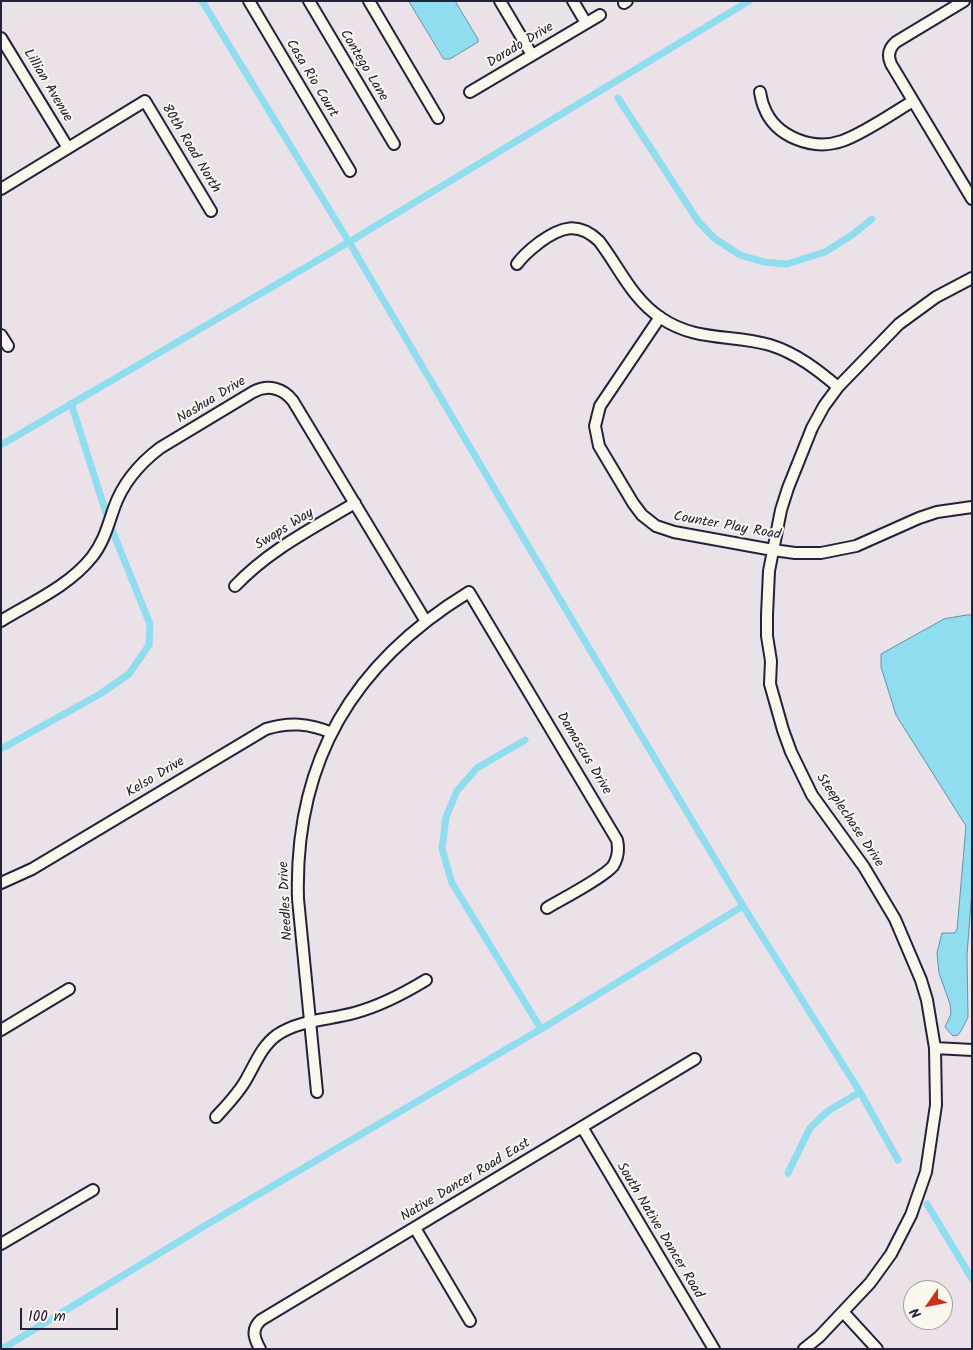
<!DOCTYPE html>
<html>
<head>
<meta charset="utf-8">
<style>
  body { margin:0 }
  #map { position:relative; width:973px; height:1350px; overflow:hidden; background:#ebe1e8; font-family:Kalam,sans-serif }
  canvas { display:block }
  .frame { position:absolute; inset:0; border:2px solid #22223b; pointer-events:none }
  .north { position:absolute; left:903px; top:1280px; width:50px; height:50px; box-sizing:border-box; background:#fbf7ec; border:1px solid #a4a2a5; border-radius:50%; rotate:237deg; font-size:14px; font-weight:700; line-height:20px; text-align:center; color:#22223b }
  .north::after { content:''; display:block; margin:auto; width:18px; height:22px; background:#c8321e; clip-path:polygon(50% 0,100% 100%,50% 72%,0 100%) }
  .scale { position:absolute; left:20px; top:1308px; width:98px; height:22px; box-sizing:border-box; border:2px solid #22223b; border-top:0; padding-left:6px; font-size:15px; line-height:18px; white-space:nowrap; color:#22223b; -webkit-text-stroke:4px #fbf7ec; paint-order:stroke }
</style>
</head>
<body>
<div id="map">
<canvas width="973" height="1350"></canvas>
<div class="frame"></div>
<div class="north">N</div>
<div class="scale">100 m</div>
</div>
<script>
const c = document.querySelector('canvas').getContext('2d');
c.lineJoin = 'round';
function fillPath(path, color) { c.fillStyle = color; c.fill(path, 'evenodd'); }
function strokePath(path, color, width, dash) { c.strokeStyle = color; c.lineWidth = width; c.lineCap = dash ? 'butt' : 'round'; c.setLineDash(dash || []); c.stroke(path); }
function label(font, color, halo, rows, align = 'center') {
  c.font = font + ' Kalam,sans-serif'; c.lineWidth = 4; c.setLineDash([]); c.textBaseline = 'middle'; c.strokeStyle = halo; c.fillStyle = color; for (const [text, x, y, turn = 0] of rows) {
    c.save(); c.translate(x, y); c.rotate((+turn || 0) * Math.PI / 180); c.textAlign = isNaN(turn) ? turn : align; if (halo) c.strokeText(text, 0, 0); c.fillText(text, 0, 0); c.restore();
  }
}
const water = new Path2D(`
  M409,1H455L478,39V42L450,59H444Z
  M967,615H972V890L967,955L968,1017L961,1031L958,1035L953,1036L945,1027L951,1014L950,1004L939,973L937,953L942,933H954L957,930L966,826L896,715L881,667V654L944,619Z`);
const canal = new Path2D(`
  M202,1L349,242L537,561L743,906L860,1092L898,1160
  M618,98L698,221L714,238L740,255L764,262L787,264L825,252L852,235L872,219
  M71,403L107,516
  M1,445L349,242L749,1
  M525,740L477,768L457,791L446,817L442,849L452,883L541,1029
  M1,749L100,694L129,674L149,645L150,624L112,530
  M788,1173L810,1128L828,1111L860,1092
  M927,1204L972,1279
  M2,1349L206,1225L541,1029L743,906`);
const minor = new Path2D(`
  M249,1L350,171
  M309,1L394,144
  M369,1L438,118
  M500,1L532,55
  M573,1L586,23
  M964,1L896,42C889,48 887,55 891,64L972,199
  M624,3L627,1
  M1,38L68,148
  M470,92L600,15
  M760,92C761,97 762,103 764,107C775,137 813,151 842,141C863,134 893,113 913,101
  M1,189L145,101L211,211
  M517,264C524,254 531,249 540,242C561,227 578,221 599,241C619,267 632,299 661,318C696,342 732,334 770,345C796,353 818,370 838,387
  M660,317L600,406L595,426L599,446L633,503L642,515L656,526L674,532L773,550L795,553H821L856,546L919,518L937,512L972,507
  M1,335L8,346
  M235,586C269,550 313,528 355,503
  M1,621C32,602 69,586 92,557C104,542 108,525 114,508C123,482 139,464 160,448L253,392C268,384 283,388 293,401L425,620
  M1,883L32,869L266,729C289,722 309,723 332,733
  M1,1030L69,989
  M935,1048L972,1050
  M317,1092L298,899C294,761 353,663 469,592L617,840C619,849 618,858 613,866C603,878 562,899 547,908
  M216,1117C227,1105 239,1093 247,1078C256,1062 262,1046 277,1035C299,1020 328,1020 354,1013C380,1006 403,994 426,980
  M582,1127L714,1349
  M415,1228L470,1321
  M1,1244L93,1190
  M844,1313L877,1349
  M260,1349C254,1338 251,1329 261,1320L695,1059
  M804,1349L819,1337L870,1283L891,1254L911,1215L926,1172L936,1105L935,1048L927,1000L921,980L895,919L864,867L812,795L791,752L783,730L770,684L771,661L767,636V615L769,571L781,510L788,488L812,428L824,406L838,387L899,324L936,297L972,278`);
const streetNames = [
  ["Dorado Drive",521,46,-31],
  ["Contego Lane",363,66,59],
  ["Casa Rio Court",311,79,59],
  ["Lillian Avenue",47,86,59],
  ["80th Road North",190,149,59],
  ["Nashua Drive",212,401,-31],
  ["Counter Play Road",727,527,10],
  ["Swaps Way",285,530,-32],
  ["Damascus Drive",583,754,59],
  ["Kelso Drive",156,778,-31],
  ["Steeplechase Drive",849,821,56],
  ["Needles Drive",287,901,-93],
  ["Native Dancer Road East",466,1181,-31],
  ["South Native Dancer Road",659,1231,59]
];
fillPath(water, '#90ddf0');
strokePath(water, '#6492a8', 1);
strokePath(canal, '#90ddf0', 7);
strokePath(minor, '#22223b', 14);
strokePath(minor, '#fbf7ec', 10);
label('14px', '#22223b', '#fbf7ec', streetNames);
</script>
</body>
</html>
